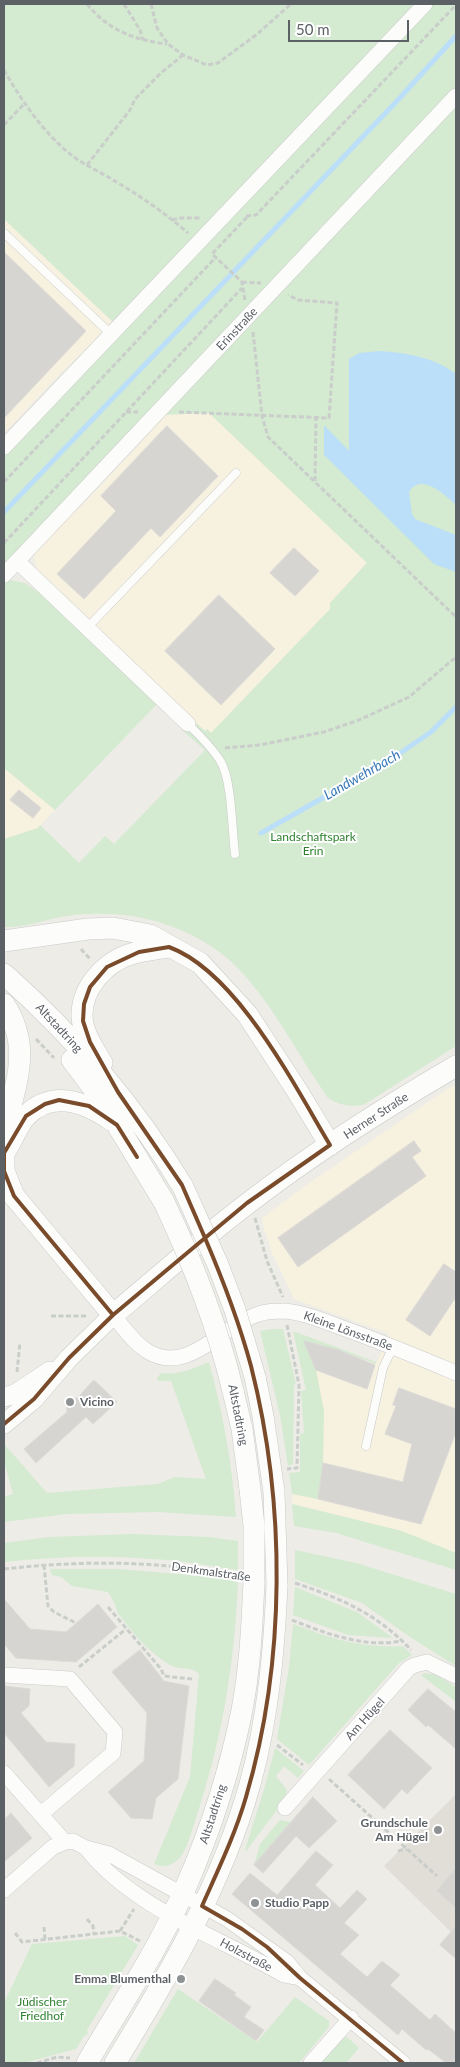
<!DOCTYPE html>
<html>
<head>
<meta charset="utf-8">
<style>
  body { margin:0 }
  #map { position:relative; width:460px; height:2067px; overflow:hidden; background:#edece7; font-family:Lato,sans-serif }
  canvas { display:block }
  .frame { position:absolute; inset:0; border:5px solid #5c6166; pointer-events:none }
  .scale { position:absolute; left:288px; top:20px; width:121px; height:22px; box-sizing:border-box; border:2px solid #5c6166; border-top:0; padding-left:6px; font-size:15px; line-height:18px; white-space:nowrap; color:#5c6166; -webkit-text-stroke:4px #fff; paint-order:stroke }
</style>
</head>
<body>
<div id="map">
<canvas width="460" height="2067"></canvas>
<div class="frame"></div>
<div class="scale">50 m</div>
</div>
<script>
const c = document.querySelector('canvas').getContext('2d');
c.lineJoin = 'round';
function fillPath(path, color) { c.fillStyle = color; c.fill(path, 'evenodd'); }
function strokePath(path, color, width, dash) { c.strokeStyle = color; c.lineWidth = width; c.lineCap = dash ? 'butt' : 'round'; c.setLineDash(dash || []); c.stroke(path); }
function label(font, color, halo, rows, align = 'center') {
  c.font = font + ' Lato,sans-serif'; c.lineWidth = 4; c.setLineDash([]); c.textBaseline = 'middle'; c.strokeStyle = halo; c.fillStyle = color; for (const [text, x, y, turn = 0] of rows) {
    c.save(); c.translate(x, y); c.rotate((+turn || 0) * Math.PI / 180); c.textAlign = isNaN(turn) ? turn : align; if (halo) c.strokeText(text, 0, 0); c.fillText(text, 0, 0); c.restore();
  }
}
const commercial = new Path2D(`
  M4,219L114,323L63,371L4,433Z
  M209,413L367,562L330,603V609L211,733L205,731L43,577L37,569L34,558L39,546L49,535L80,507L139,445L162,415Z
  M4,768L55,810L38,828L4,839Z
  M456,1085V1553L347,1517L292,1504V1494L318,1499L316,1367L304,1342L339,1350L376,1364L389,1334L294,1299L272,1253L262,1222V1218L299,1190L447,1089Z`);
const education = new Path2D(`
  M456,1794V1937L384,1866Z`);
const green = new Path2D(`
  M4,4H417L114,323L4,219Z
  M430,4H456V91L4,568V453Z
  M456,104V1046L365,1104C353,1108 338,1105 328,1098C300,1058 278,1014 247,978C214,938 157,914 105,914C90,913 75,914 60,917C41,921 23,928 4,927V839L38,828L40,825L79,863L105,836L114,844L205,750L182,730L192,719L205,731L207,729L211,733L330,609V603L367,563L209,413L162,415Z
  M10,580L25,583L39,593L157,704L55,810L4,768V583Z
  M272,1329H283L296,1384L294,1385L293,1464L288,1466L280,1415L260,1331Z
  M293,1331L376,1362V1364L339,1350L316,1370L324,1411L323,1463L318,1499L292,1494L289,1473L300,1472V1434L304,1433L301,1391L306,1390Z
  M209,1362C223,1413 232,1464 236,1517L158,1512L66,1514L4,1522V1497L13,1494L4,1461L5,1445L47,1493L158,1484L175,1477L206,1479L171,1381H158L157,1378L161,1373C179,1375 193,1369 209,1362Z
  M292,1504L402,1531L456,1553V1570L336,1533L294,1526Z
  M131,1534L209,1537L238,1541V1570C209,1566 180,1560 150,1559C102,1555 52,1557 4,1562V1543L49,1537Z
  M295,1550L356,1563L456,1594V1666L410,1637L362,1603L295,1579Z
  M50,1569H118L238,1579C235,1662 222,1740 196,1818C191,1832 187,1854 175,1862C169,1867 161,1867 154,1864L190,1777L199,1674C192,1666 179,1670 170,1665C148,1652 132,1632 117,1612L115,1604L108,1592L72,1586L61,1577L52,1575Z
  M295,1587L357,1612L393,1638L348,1635L293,1615Z
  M293,1624C333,1639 359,1648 403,1646L412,1655L399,1663L309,1765L277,1739L289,1667Z
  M425,1673L436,1675L456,1687V1702L421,1675Z
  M275,1748L304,1771L298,1778L284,1766L276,1776L287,1790L286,1798L246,1851L245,1850L265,1786Z
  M280,1820L291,1822L254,1865L260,1844Z
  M125,1936L138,1945L87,2030L88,2034L84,2036L76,2049L24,2063H4V2003L32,1944Z
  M178,1989L257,2042L295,1997L329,2021V2027L299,2063H134Z
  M347,2037L359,2048L346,2063H320L342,2038Z`);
const water = new Path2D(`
  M380,351C407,353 434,357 456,374V505C445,495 421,472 409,492L412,514L415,519L456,535V572L434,564L324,455V425L349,451V359L359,353Z`);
const stream = new Path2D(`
  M4,512L397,101L456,36
  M261,833L393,758L431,732L456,707`);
const building = new Path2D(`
  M4,252L86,331L4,418Z
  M167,426L218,476L160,537L151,528L84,599L57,574L116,511L101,496Z
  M294,548L319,571L295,596L270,573Z
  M219,595L275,649L221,705L165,651Z
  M19,790L41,808L33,818L10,800Z
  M414,1141L421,1151L412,1157L426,1176L298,1267L278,1238Z
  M444,1264L456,1272V1297L430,1336L406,1320Z
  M304,1341L339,1350L375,1365L367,1389L316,1370Z
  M94,1380L117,1402L93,1424L86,1417L36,1463L24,1449L67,1412L66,1399L77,1398Z
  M399,1388L456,1409V1432L421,1524L318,1499L323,1463L403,1482L412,1444L385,1434L396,1406L393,1405Z
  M4,1599L30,1629L66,1632L98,1604L117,1627L76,1662L16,1658L4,1644Z
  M140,1650L164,1681L189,1686L178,1779L156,1798L152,1819L131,1818L108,1792L144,1761L147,1713L112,1672Z
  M4,1686L30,1689L29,1706L21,1713L46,1742L75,1744L74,1766L49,1787L4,1733Z
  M428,1689L456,1712V1749L428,1725L426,1727L408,1710Z
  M390,1730L432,1768L407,1794L402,1789L384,1809L348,1775Z
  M313,1797L337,1821L309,1848L296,1836L263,1873L254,1865Z
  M11,1813L32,1838L4,1862V1820Z
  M316,1851L333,1865L315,1885L340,1908L357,1890L367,1899L344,1923L359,1935L340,1954L367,1977L382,1961L400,1975L390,1985L430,2020L435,2014L456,2033V2063H446L428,2049L426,2050L402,2029L398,2035L232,1894L250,1873L277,1895Z
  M456,1868V1908L437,1891Z
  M456,1926V1959L440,1945Z
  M215,1979L236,1993L234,1995L251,2007L244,2017L264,2030L256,2041L199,2001Z`);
const path = new Path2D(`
  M87,4C108,30 134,40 167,44
  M124,4L140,30L143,40
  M151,4L157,28L168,44L183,55L207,65L218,63L256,35L291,4
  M4,70C21,100 43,132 70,154C82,164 99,171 113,180C139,195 165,213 188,233
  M4,125L25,103
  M87,165L130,110L135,99L161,73L183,55
  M246,216L256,215L456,5
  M172,220L179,218H200
  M242,282L261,283
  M245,300L242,282L212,254L248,216
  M253,332L262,416L268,437L456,617
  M126,412H138
  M179,412L329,418L337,303L298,300L288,295
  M315,481L316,418
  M4,482L216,257
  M4,543L242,288
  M225,748L260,745L324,732L359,720L409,697L456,657
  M81,949L90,959
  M36,1039L54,1058
  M255,1218L267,1261L283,1297
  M51,1316H88
  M287,1325L299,1385L297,1468L287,1469
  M17,1372L20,1342
  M44,1565L48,1606L54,1612L76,1623
  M4,1569C58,1563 114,1561 168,1566C191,1567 214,1572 237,1575
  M295,1583C340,1598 378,1614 411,1650
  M108,1607L161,1669L164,1676L192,1679
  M292,1620C327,1634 364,1648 402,1641
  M79,1667L126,1629
  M277,1745L303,1765
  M329,1779L437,1876
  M398,1851L406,1849
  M87,1919L93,1926L94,1934
  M44,1927L45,1940
  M120,1931L134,1909
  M15,1933L22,1942L120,1931L140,1941
  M37,2063L57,2057L70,2058`);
const service = new Path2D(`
  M4,233L111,334
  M87,628L236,473
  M188,724C200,736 212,747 221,762C232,782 232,830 235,854
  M366,1446L383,1368L393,1347`);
const minor = new Path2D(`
  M4,447L425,4
  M17,561L188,724
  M4,575L456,96
  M113,1315C123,1327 133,1342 147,1351C187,1376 221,1327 256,1315C265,1311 275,1311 285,1311C304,1313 322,1320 340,1327C379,1341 418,1357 456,1373
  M4,1675L70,1679L115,1732L113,1753L41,1814
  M4,1773L65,1842
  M285,1808L409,1668L415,1665L427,1662L456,1676
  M86,1848C131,1907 220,1938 284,1975L300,1978
  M4,1890L53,1847L65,1842L73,1841L86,1848L109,1854L227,1919L287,1962L300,1978L403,2063
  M311,2063L351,2018`);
const tertiary = new Path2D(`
  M4,1397L15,1394L50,1371
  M4,1424L34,1399L69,1358L113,1315`);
const secondary = new Path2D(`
  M4,941L88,929L113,928L150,935L200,963L247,1014L296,1089L330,1145
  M4,974C74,1036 135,1107 183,1187
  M4,1004C33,1048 15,1085 4,1132
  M72,1060L102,1100L164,1202
  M102,1063C94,1049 83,1034 82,1017C81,988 105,962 131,954C143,950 157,949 169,947
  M4,1148V1171L14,1196L113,1315C157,1278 201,1239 247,1204C313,1153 384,1108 456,1066
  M4,1153C12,1142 17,1126 26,1116C52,1089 85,1102 111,1120
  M255,1377L263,1416L274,1492
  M233,1391L242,1429L250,1489
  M87,2063C121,2005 160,1947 187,1884C211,1829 230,1770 242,1710C250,1668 252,1625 254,1582
  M115,2063C169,1975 222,1884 250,1784C268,1719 274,1652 277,1585`);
const secondaryBridge = new Path2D(`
  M183,1187L218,1265L235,1310L255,1377
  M164,1202C193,1263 217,1324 233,1391
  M250,1489L254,1526V1582
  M274,1492L277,1585`);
const bus1 = new Path2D(`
  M169,947C237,972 294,1085 330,1145L247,1203L205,1238L182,1185L118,1092L90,1042L83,1021L84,1004L90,987L107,967L139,952Z
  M205,1238C223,1280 239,1322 251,1366C286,1504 286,1661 246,1797C235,1835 218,1870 202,1906L242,1929L267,1947L300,1978L403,2063
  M113,1315L14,1196L4,1171V1153L26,1116L45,1104L59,1100L89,1106L117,1125L137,1157
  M4,1424L34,1399L69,1358L113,1315L205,1238`);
const markers = [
  [70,1402,5,"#8f9293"],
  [438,1830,5,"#8f9293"],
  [255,1903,5,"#8f9293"],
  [181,1979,5,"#8f9293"]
];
const streetNames = [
  ["Erinstraße",237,329,-47],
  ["Altstadtring",59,1028,47],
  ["Herner Straße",376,1116,-33],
  ["Kleine Lönsstraße",348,1331,20],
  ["Altstadtring",238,1415,79],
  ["Denkmalstraße",211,1572,8],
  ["Am Hügel",365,1719,-48],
  ["Altstadtring",213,1814,-72],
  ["Holzstraße",246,1955,28]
];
const parkNames = [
  ["Landschaftspark",313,837],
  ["Erin",313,851],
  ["Jüdischer",42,2002],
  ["Friedhof",42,2016]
];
const poiNames = [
  ["Vicino",80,1402],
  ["Grundschule",428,1823,"right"],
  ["Am Hügel",428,1837,"right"],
  ["Studio Papp",265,1903],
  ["Emma Blumenthal",171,1979,"right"]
];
const waterNames = [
  ["Landwehrbach",362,775,-30]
];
fillPath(commercial, '#f7f1e0');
fillPath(education, '#e0ded7');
fillPath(green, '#d4ead1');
fillPath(water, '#bbdff8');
strokePath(stream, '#bbdff8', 5);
fillPath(building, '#d6d5d2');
strokePath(building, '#dcdad6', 1);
strokePath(service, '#cacac9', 9);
strokePath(minor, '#cacac9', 16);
strokePath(tertiary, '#cacac9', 20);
strokePath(secondary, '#c9c9c8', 22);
strokePath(path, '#c9ceca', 3, [5, 2.5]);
strokePath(service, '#fcfcfb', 8);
strokePath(minor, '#fcfcfb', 15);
strokePath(tertiary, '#fcfcfb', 19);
strokePath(secondary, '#fcfcfb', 21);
strokePath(secondaryBridge, '#c9c9c8', 22, []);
strokePath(secondaryBridge, '#fcfcfb', 21);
strokePath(bus1, '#7a4b2a', 4);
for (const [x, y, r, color] of markers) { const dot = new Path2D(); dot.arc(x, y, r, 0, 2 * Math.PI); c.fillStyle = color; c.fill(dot); strokePath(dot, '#fff', 2); }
label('12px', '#5c6166', '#fff', streetNames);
label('12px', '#2e8230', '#fff', parkNames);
label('bold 12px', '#5c6166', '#fff', poiNames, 'left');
label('italic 14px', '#3a7ab9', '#fff', waterNames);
</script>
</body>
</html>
